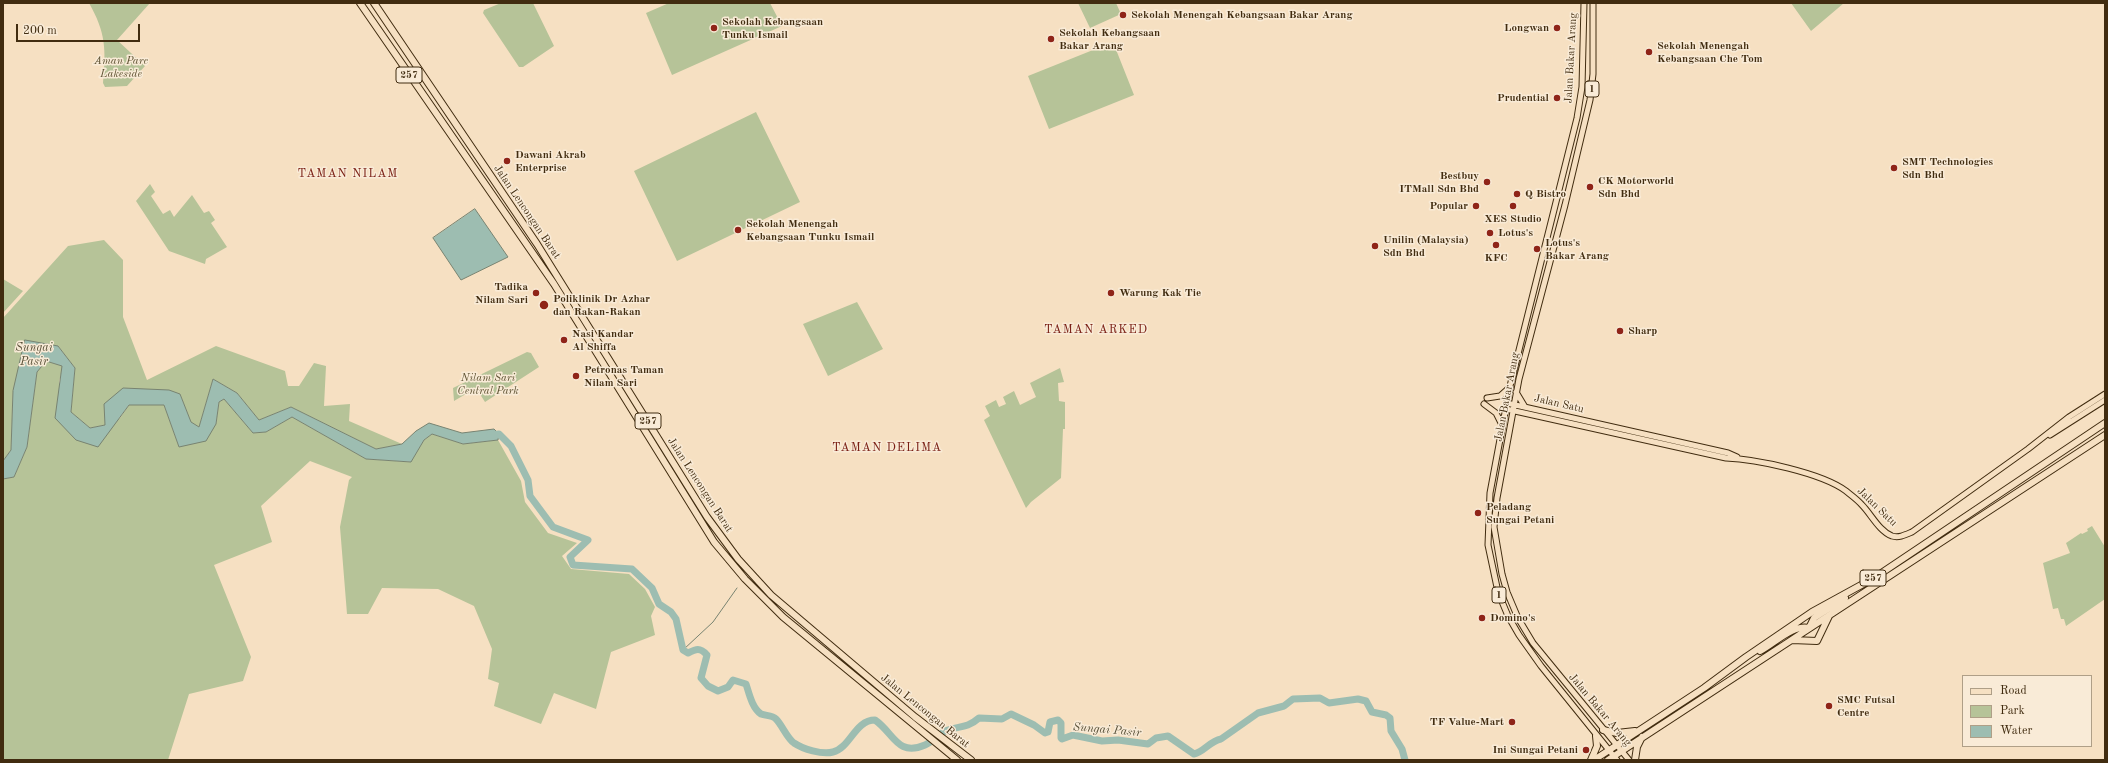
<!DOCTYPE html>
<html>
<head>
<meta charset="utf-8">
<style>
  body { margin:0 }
  #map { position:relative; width:2108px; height:763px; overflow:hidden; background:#f6e0c2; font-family:"Old Standard TT",serif }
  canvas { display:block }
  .frame { position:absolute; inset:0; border:4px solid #412c10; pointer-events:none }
  .legend { position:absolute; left:1962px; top:675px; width:130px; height:72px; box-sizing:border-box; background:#f9ebd7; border:1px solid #af9f87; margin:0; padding:5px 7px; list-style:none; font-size:12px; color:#412c10 }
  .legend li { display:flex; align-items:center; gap:8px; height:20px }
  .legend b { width:20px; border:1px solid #af9f87 }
  .scale { position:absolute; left:16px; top:24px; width:124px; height:18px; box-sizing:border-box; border:2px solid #412c10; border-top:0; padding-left:5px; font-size:12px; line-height:14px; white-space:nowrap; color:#412c10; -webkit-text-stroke:3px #f9ebd7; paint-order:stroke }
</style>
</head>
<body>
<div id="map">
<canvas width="2108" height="763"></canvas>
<div class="frame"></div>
<ul class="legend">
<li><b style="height:5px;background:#f6e0c2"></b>Road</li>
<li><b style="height:11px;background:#b6c398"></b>Park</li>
<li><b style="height:11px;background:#9dbdb1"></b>Water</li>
</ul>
<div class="scale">200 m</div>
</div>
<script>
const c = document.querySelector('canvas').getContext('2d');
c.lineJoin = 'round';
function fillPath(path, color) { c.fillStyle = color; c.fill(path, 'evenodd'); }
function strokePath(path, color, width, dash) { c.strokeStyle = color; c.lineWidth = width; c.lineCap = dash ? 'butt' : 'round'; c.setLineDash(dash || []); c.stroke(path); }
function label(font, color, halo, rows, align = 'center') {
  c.font = font + ' "Old Standard TT",serif'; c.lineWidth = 3; c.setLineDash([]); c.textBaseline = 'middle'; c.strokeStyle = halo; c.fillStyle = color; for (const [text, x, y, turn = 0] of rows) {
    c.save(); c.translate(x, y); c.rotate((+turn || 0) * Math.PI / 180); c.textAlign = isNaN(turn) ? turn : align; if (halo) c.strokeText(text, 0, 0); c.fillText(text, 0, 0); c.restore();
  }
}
const green = new Path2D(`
  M89,3H150L117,40L145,66L127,86L105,87L103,83C106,49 106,33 89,3Z
  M501,3H533L554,46L523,67H519L483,13L484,10Z
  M669,3H770L782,26L672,75L646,13Z
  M1078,3H1116L1121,14L1090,28Z
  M1791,3H1844L1811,31Z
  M1113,42L1134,95L1049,129L1028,76Z
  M756,112L800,202L677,261L634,171Z
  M150,184L155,192L151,196L163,214L170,210L174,217L192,195L204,213L209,211L215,220L211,223L227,247L206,259L205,264L169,251L136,201Z
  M104,240L123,260V317L147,380L216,346L285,371L288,386H299L314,363L326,366L324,406L350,404L349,421L402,444L376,449L291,407L259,420L237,393L213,379L199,427L191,423L180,394L123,388L105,425L90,428L71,412L75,368L58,346L13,391L11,450L3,461V318L68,246Z
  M3,279L23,291L3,313Z
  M857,302L883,349L828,376L803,324Z
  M527,352L531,353L539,367L485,402L476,388L454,401L453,388Z
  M46,361L63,366L59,382L76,440L120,418L129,405H164L179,447L216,424L219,402L224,399L253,433L266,432L292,417L366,459L410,462L424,440L432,434L463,444L498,440L521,481L525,502L548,533L577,543L562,556L571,569L629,574L645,589L655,607L651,616L655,635L611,652L596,709L554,693L541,724L494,706L499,683L488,679L492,649L474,606L438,589L382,588L368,614H347L340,527L349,480L352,477L310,461L261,506L272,542L214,565L251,657L243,681L189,694L168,760H3V479L14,477L27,447L37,372Z
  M1060,368L1064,382L1058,383L1059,401L1065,402V429H1063L1061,478L1031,502L1026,508L984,420L990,416L985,406L996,400L999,407L1006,404L1003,397L1014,391L1020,405L1036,397L1030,383Z
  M2092,526L2105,547V599L2066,626L2064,619H2061L2058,608L2053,609L2043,563L2070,553L2066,543L2081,533L2082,534L2088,531L2087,529Z`);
const water = new Path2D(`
  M475,209L508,257L461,280L433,238Z
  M25,340L58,346L75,368L71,412L90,428L105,425L104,404L123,388L169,390L180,394L191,422L199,427L213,379L237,393L259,420L291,407L376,449L402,444L416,431L429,423L462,433L494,429L499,434L498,440L463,444L432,434L424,440L411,462L366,459L292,417L266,432L253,433L224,399L219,402L216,424L206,441L179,447L164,405H129L98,447L76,440L55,418L62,366L46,361L37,372L27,447L14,477L3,479V461L11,450L13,391Z`);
const stream = new Path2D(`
  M683,650L713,622L737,588`);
const river = new Path2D(`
  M490,435L499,434L511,446L528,480L530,496L553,527L588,540L570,557L573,565L632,569L652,588L659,604L671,612L676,619L683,650L688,653C696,649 700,647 707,655L701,678L708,686L718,691L728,687L733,680L746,684C749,693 752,708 761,714C766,716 772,715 776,719C782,725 787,738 794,743C803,749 822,755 833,752C850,748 855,720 875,720C894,733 897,757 925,745C932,742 938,735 945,731C959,725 965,730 979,718L1002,719L1011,714L1034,725L1045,733L1048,732L1050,722L1058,720L1061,723V738L1062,739L1073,735L1102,741L1118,740L1148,744L1156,738L1168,736L1194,754C1204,752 1210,741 1221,739L1258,713L1284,706L1293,699L1320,698L1329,703L1358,699L1366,701L1372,712L1386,715L1390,718L1391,731L1402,749L1405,760`);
const major = new Path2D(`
  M1584,3L1582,87L1577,118L1510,386L1490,493L1488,545L1498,592L1508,616L1519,635L1541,666L1617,760
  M1593,3V74L1590,100L1565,205L1519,379L1497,498L1494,527L1502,574L1507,592L1518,618L1533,643L1629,760
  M1516,392L1525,407
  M1487,398L1500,396L1510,387
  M1484,404L1496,413L1502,425
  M1511,404L1728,453L1737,457
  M1506,409L1726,458C1756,459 1822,473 1846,491C1851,495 1858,500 1862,505C1871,514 1879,531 1892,536C1899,538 1905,535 1912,532L2028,449L2069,417L2105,394
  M2050,435L2105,400`);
const highway = new Path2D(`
  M360,3L554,284L714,542L745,579L783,617L957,760
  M374,3L537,244L707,517L738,559L771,595L915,717L971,760
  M1809,628L1814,618L1845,598
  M1792,640L1817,641L1829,616
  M1760,651C1774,644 1793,624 1809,628
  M1603,730L1617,733L1635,731
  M1591,760L1597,746L1596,736
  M1594,760L1704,688L1746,657L1812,612L1874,578L2105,423
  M1608,760L2105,435
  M1635,760L1637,747L1642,737`);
const markers = [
  [1123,15,4,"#8f2418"],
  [714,28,4,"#8f2418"],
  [1557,28,4,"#8f2418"],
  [1051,39,4,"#8f2418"],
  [1649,52,4,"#8f2418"],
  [1557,98,4,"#8f2418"],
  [507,161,4,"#8f2418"],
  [1894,168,4,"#8f2418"],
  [1487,182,4,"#8f2418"],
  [1590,187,4,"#8f2418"],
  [1517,194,4,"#8f2418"],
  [1476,206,4,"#8f2418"],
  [1513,206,4,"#8f2418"],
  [738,230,4,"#8f2418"],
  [1490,233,4,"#8f2418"],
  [1496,245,4,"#8f2418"],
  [1375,246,4,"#8f2418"],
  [1537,249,4,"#8f2418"],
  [536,293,4,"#8f2418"],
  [1111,293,4,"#8f2418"],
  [544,305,5,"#8f2418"],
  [1620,331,4,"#8f2418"],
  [564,340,4,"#8f2418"],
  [576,376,4,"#8f2418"],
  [1478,513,4,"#8f2418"],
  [1482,618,4,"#8f2418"],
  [1829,706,4,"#8f2418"],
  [1512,722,4,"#8f2418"],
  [1586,750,4,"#8f2418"]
];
const shields = [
  [409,75,26],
  [1592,89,14],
  [648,421,26],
  [1873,578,26],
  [1499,595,14]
];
const shieldNames = [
  ["257",409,75],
  ["1",1592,89],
  ["257",648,421],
  ["257",1873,578],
  ["1",1499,595]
];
const poiNames = [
  ["Sekolah Menengah Kebangsaan Bakar Arang",1131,15],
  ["Sekolah Kebangsaan",722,22],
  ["Tunku Ismail",722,35],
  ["Longwan",1549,28,"right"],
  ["Sekolah Kebangsaan",1059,33],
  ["Bakar Arang",1059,46],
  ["Sekolah Menengah",1657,46],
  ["Kebangsaan Che Tom",1657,59],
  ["Prudential",1549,98,"right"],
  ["Dawani Akrab",515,155],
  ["Enterprise",515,168],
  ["SMT Technologies",1902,162],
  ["Sdn Bhd",1902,175],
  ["Bestbuy",1479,176,"right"],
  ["ITMall Sdn Bhd",1479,189,"right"],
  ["CK Motorworld",1598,181],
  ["Sdn Bhd",1598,194],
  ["Q Bistro",1525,194],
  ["Popular",1468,206,"right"],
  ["XES Studio",1513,219,"center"],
  ["Sekolah Menengah",746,224],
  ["Kebangsaan Tunku Ismail",746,237],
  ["Lotus's",1498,233],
  ["Unilin (Malaysia)",1383,240],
  ["Sdn Bhd",1383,253],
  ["Lotus's",1545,243],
  ["Bakar Arang",1545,256],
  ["KFC",1496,258,"center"],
  ["Tadika",528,287,"right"],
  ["Nilam Sari",528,300,"right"],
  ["Warung Kak Tie",1119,293],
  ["Poliklinik Dr Azhar",553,299],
  ["dan Rakan-Rakan",553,312],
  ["Sharp",1628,331],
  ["Nasi Kandar",572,334],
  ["Al Shiffa",572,347],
  ["Petronas Taman",584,370],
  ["Nilam Sari",584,383],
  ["Peladang",1486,507],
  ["Sungai Petani",1486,520],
  ["Domino's",1490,618],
  ["SMC Futsal",1837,700],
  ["Centre",1837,713],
  ["TF Value-Mart",1504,722,"right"],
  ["Ini Sungai Petani",1578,750,"right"]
];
const streetNames = [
  ["Jalan Bakar Arang",1571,58,-87],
  ["Jalan Lencongan Barat",527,212,56],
  ["Jalan Bakar Arang",1507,397,-79],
  ["Jalan Satu",1559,404,13],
  ["Jalan Lencongan Barat",700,485,57],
  ["Jalan Satu",1877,507,44],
  ["Jalan Bakar Arang",1600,710,50],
  ["Jalan Lencongan Barat",925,711,39]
];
const parkNames = [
  ["Aman Parc",121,61],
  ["Lakeside",121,74],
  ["Nilam Sari",488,378],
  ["Central Park",488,391]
];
const neighbourhoodNames = [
  ["TAMAN NILAM",348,174],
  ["TAMAN ARKED",1096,330],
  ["TAMAN DELIMA",887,448]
];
const waterNames = [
  ["Sungai",34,348],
  ["Pasir",34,362],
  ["Sungai Pasir",1107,730,5]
];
fillPath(green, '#b6c398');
fillPath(water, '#9dbdb1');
strokePath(water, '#788371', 1);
strokePath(stream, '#788371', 1);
strokePath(river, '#9dbdb1', 7);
strokePath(major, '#412c10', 7);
strokePath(highway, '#412c10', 8);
strokePath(major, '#f6e0c2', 5);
strokePath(highway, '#f6e0c2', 6);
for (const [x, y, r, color] of markers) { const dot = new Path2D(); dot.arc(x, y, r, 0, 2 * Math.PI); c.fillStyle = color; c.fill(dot); strokePath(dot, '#f9ebd7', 1.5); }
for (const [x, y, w] of shields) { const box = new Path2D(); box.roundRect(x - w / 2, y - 8, w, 16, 3); c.fillStyle = '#f9ebd7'; c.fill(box); strokePath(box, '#412c10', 1); }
label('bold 10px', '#412c10', null, shieldNames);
label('bold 11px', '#412c10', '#f9ebd7', poiNames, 'left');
label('11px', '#412c10', '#f9ebd7', streetNames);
label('italic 11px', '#5e5232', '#f9ebd7', parkNames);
c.letterSpacing = '1px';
label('12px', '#7a1f14', '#f9ebd7', neighbourhoodNames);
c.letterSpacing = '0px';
label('italic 12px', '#585038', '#f9ebd7', waterNames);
</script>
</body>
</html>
